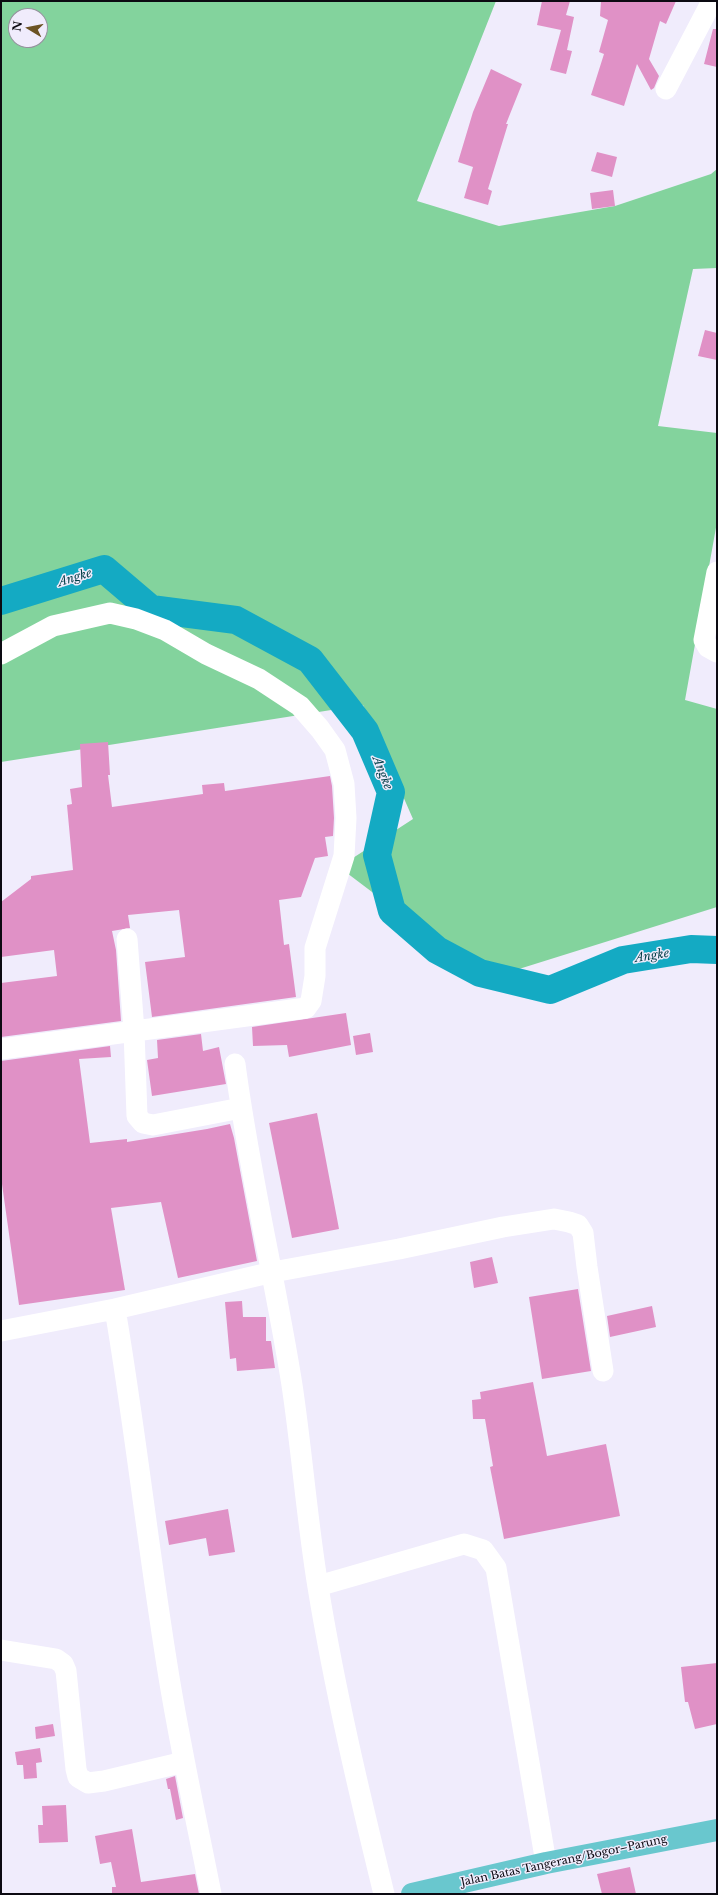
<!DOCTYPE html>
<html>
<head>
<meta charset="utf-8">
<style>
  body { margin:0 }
  #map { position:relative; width:718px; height:1895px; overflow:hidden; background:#f0ecfc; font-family:"Libre Baskerville",serif }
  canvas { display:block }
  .frame { position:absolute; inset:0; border:2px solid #0c0a12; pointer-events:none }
  .north { position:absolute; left:8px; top:8px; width:40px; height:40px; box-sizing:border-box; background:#f0ecfc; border:1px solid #95929e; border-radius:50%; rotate:280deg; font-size:11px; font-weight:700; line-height:16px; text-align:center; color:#0c0a12 }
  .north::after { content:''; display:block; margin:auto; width:14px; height:18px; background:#6c5324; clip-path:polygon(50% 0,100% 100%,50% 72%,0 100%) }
</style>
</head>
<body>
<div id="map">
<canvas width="718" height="1895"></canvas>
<div class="frame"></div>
<div class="north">N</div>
</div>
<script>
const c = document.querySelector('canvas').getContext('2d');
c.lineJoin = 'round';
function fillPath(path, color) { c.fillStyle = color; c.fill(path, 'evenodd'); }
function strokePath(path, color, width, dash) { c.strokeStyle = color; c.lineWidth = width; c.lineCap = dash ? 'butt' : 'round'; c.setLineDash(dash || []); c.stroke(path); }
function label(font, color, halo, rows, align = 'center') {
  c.font = font + ' "Libre Baskerville",serif'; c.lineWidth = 3; c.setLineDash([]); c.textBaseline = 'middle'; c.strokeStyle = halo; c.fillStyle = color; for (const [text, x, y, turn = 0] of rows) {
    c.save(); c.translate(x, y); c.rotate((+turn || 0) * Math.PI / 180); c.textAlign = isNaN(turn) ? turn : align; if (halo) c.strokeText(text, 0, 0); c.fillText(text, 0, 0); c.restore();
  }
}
const green = new Path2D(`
  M1,1H496L417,201L499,226L615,206L711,174L717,169V268L693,269L658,426L717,433V522L685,700L717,709V907L487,979L339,867L413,819L363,705L1,762ZM16,16H40V40H16Z`);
const river = new Path2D(`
  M1,601L104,569L151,609L236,620L310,660L365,731L391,792L377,855L392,911L437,950L480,973L550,990L623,960L691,949L717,950`);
const building = new Path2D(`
  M542,1H570L566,15L574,17L567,50L572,51L566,74L550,70L561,30L537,25Z
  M601,1H676L666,24L660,21L649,59L659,76L654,88L651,90L637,64L624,106L591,95L604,54L599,52L608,20L600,16Z
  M713,29H717V67L704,64Z
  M491,69L522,84L506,124H508L488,189L492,191L488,205L464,198L473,167L458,162L473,112Z
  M597,152L617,157L612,177L591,171Z
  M613,190L615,206L592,209L590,193Z
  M705,330L717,333V360L698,356Z
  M108,742L110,775H108L112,807L203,794L202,785L224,783L225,791L330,776L332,786L334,818L333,836L325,837L328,856L315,858L301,897L279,900L284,945L289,944L296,997L152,1017L145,962L185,957L179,910L128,915L130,928L112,931L116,950L121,1021L1,1037V983L57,976L54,950L1,957V902L31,879V876L73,870L67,805L72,804L70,789L82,787L80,744Z
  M346,1013L351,1045L289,1057L287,1045L253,1046L252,1027Z
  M370,1033L373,1052L356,1055L353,1036Z
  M201,1034L203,1051L219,1047L226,1084L152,1096L147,1060L158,1058L157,1040Z
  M110,1046L111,1057L79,1059L90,1143L127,1139V1142L207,1129L230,1124L234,1138L257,1261L178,1278L161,1202L111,1208L125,1290L19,1305L1,1177V1061Z
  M317,1113L339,1229L292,1238L269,1123Z
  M492,1257L498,1283L474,1288L470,1262Z
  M578,1289L591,1371L542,1379L529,1297Z
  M242,1301L243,1317H266V1341H271L275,1368L237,1371L236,1358L230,1359L225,1302Z
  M652,1306L656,1327L610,1337L607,1316Z
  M533,1382L547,1456L606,1444L620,1516L504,1539L490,1467L493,1466L485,1419H473L472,1400L481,1399L480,1392Z
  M228,1509L235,1552L209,1556L206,1538L169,1545L165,1521Z
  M717,1663V1724L695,1729L688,1702H685L681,1667Z
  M53,1724L55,1736L36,1739L35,1727Z
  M40,1748L42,1762L36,1763L37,1778L24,1779L23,1765H17L15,1752Z
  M175,1776L183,1818L176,1820L170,1789H168L166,1779Z
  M66,1805L68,1842L39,1843L38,1825H43L42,1806Z
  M132,1829L141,1882L195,1874L199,1894H112V1887H116L111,1862L100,1864L95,1836Z
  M630,1867L636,1894H602L597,1874Z`);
const minor = new Path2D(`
  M666,89L712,1
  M717,572L704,640L708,647L717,652
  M1,654L53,626L110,613L136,619L165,630L206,654L259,679L300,706L320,729L335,750L344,784L346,818L344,856L315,948V976L311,1001L306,1008L1,1049
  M127,939L134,1031L137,1116L143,1123L153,1125L241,1108
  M235,1064C249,1172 275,1278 292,1385C302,1452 307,1520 318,1587C335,1691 359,1792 384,1894
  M115,1309C135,1427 148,1547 167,1665C179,1742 196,1818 211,1894
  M1,1331L115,1309L273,1272L399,1249L503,1227L554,1219L569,1222L578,1225L583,1233L587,1267L603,1371
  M318,1586L464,1544L483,1550L496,1568L546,1863
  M1,1650L56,1659L63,1664L66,1671L76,1769L78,1777L88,1783L104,1781L184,1762`);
const major = new Path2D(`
  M412,1894L546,1863L717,1830`);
const streetNames = [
  ["Jalan Batas Tangerang/Bogor–Parung",564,1861,-12]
];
const waterNames = [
  ["Angke",75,578,-17],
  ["Angke",382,773,68],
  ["Angke",652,956,-9]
];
fillPath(green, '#83d39d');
strokePath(river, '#14aac3', 28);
fillPath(building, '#e091c6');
strokePath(minor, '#fff', 21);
strokePath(major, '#69c7ce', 22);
label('11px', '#0c0a12', '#f0ecfc', streetNames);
label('italic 12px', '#003d47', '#f0ecfc', waterNames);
</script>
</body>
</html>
